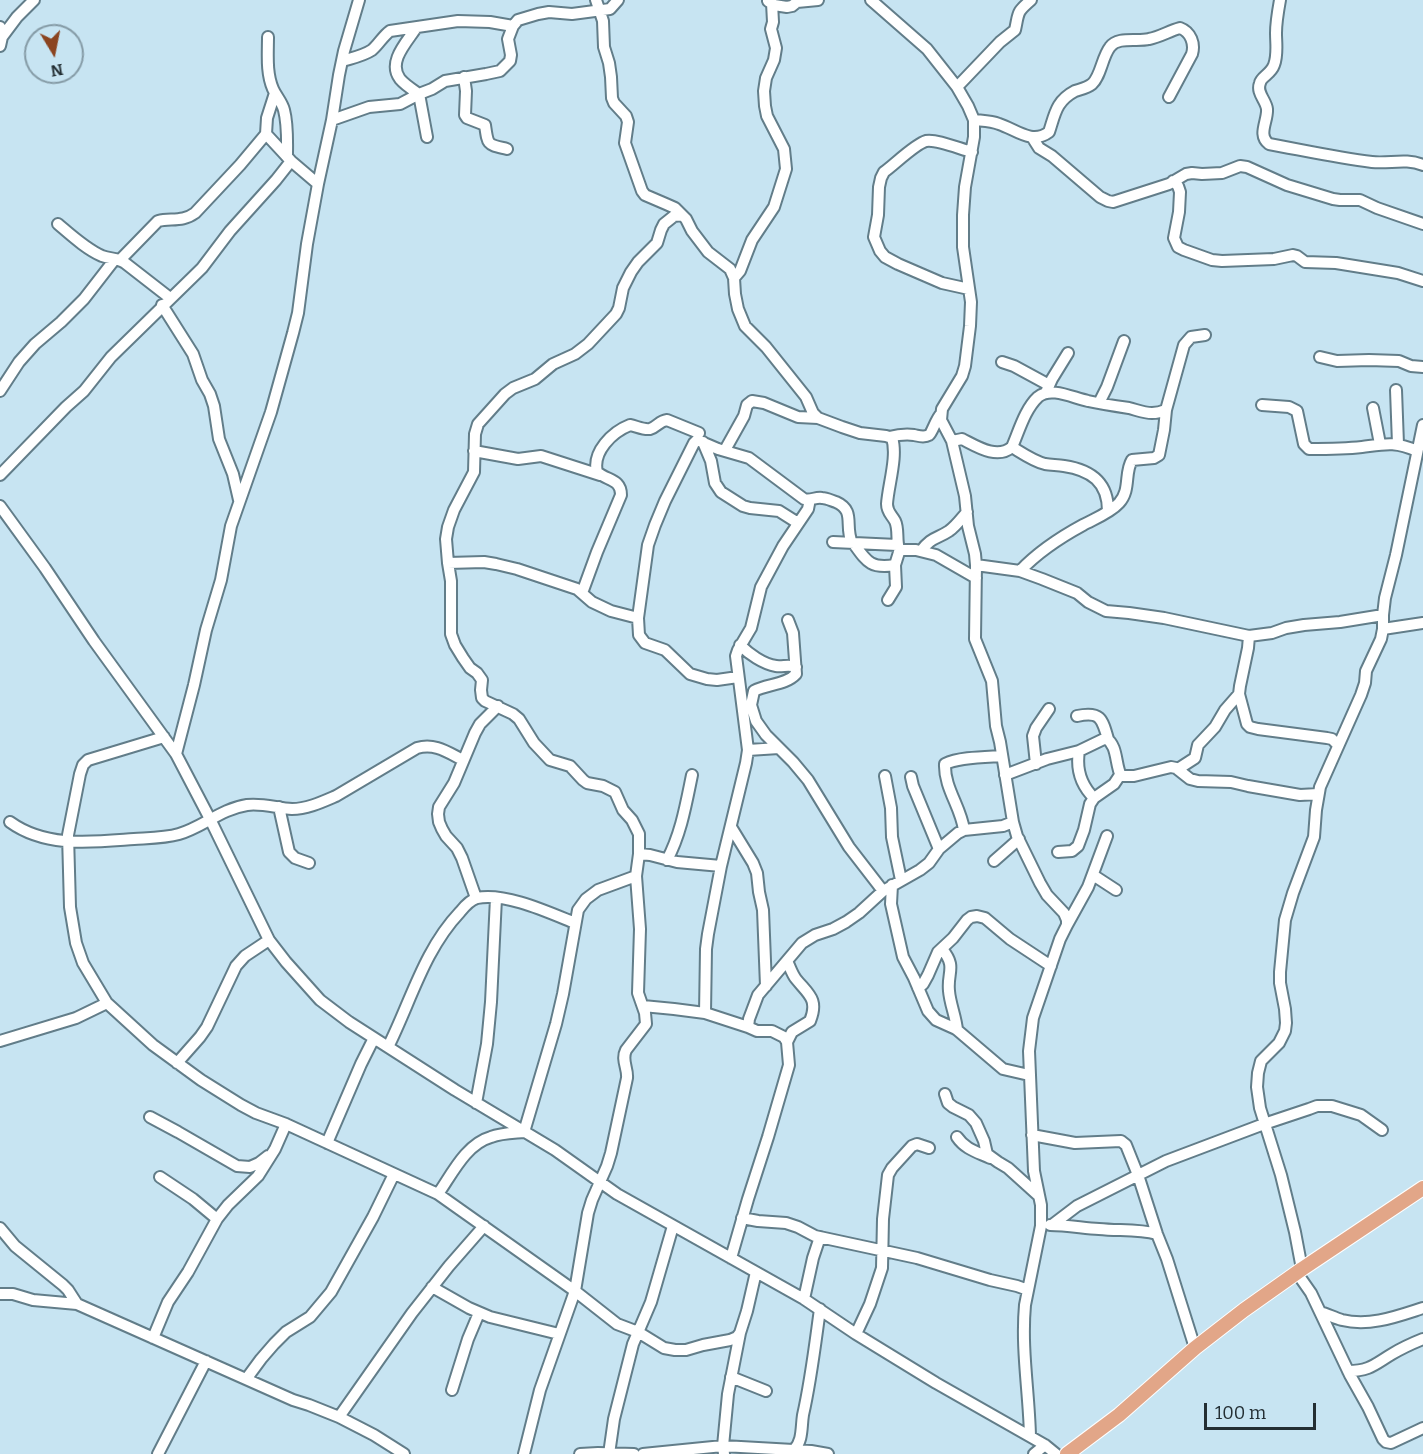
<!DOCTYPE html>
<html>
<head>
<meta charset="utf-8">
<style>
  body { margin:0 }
  #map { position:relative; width:1423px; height:1454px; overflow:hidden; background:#c7e4f2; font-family:Bitter,serif }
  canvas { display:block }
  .north { position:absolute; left:24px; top:24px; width:60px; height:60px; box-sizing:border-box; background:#c7e4f2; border:2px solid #859ba6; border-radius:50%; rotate:170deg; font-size:16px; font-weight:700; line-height:24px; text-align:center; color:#232e33 }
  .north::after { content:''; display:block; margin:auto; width:21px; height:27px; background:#8b4420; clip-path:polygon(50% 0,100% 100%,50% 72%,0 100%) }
  .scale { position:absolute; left:1204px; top:1403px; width:112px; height:27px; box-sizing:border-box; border:3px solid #232e33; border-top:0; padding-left:8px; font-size:18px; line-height:21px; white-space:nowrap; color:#232e33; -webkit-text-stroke:4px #c7e4f2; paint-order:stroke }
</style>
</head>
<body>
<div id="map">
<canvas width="1423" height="1454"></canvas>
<div class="north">N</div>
<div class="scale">100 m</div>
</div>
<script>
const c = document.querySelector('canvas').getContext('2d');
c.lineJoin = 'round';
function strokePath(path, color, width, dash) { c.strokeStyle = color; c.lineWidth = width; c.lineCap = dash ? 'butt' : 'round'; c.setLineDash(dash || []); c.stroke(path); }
const minor = new Path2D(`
  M596,0L603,21L604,47L609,63L611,77L612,98L614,103L626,116L628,122L625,143L642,191L645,195L666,204L675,208L682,215
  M871,0L927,49L957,87L968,106L974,120V137L965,187L963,215V247L971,302L970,326L965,366L962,376L942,409L941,420L952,441L965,496L968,526L975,554L976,565L975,639L992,681L996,726L1000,742L1013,822L1017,836L1040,883L1047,895L1064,913L1067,920V925L1060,939L1033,1018L1029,1051L1034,1171L1041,1205V1226L1025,1305C1021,1349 1029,1392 1030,1436
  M1280,0C1278,11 1276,22 1276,33C1276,44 1278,55 1274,65C1271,74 1261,77 1260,83C1256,93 1266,100 1267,109C1268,121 1257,135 1269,144C1302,150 1338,158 1372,162C1389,164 1406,158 1423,165
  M768,1L774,5L787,7L792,6L797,2L818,0
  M0,27L2,37L0,46
  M416,28C407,42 387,62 400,79C405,85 413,90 419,94L427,137
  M2,37L17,17L34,0
  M268,37C268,54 266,73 273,89C276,96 282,102 284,110C288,125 287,142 287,157
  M342,61C352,58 363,56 372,50C379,44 383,36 390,31L458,21L490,22L513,26
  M464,77L466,91L465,115L467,118L485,125C488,146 487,144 507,149
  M957,87L1000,42L1015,30C1019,12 1016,13 1031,0
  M275,93L267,118L266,134L291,161L318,184
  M332,120L369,107L400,104L419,94L432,89L445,81L486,74L500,71L510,61L511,55L508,39L513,26L518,20L538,14L549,12L572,14L610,9L618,0
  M974,120C983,121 991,121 999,124C1015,129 1032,145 1049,132C1055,114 1056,101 1075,91C1081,89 1087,88 1092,84C1101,76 1102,57 1110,47C1118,36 1137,42 1149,39C1160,37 1169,31 1180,28C1191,32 1195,44 1192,54L1169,97
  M1032,137L1039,148L1052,156L1100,197L1108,201L1113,202L1169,184L1186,174L1192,173L1202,174L1222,173L1240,166L1247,167L1287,185L1333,199L1340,200H1360L1377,208L1423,224
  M1173,181L1178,186L1180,192L1179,212L1174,238L1178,247L1184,250L1212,260L1222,261L1274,259L1293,255L1297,256L1305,262L1336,263L1398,273L1423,281
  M58,224C71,235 86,249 102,256C110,259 118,258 125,263L170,298
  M120,260L158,221C171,218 183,222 195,213L240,165L266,134
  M734,278L740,271L752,240L774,207L786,169L784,149L767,116L765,106L764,91L766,78L774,60L776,48L771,29L773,22L772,3
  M969,289L942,283L898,264L885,257L880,251L874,237L878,215L879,187L881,178L884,172C894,165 915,144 926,141C937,139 960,149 972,152
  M162,305L193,354L202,380L210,394L214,406L219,439L233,474L239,500
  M1320,357L1337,361L1369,360L1399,361L1411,366L1423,367
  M1002,362L1014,366L1049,385
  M1047,390L1052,379L1068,353
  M1396,390L1398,444
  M0,391L19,362L35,344L61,322L84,299L115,259
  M1099,403L1107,387L1124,341
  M1262,405L1289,407L1297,411L1304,444L1309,449C1326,449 1344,449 1362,447C1385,444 1395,441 1417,451
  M1373,408L1380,444
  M889,437C897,435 906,434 914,435C919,436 924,438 929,435C932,433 936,419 941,414
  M952,441L962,439C976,446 997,460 1012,447C1019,431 1025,409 1038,397C1051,386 1073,398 1088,401C1101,404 1115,406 1129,408C1137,410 1144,413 1152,413C1157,413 1161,412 1166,410
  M703,442L711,461L715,483L721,492L743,506L750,508L779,511L798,523
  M1012,447C1022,453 1033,461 1045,464C1051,465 1058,465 1064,466C1091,470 1108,482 1108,511
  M725,450L744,416L747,405L752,401L764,403L798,417L818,418
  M474,451L518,459L541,456L600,475
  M0,475L66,407L84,391L111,357L202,268L230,231L276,180L291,161
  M0,506L45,568L94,641L176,754L210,819L269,940L286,962L320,1000L349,1022L455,1090L555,1150L617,1194L804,1299L856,1334L936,1383L1045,1445L1056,1454
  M833,542L897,545
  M854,544C867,562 871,569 895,565
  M921,551C931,537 937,539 949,531C956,526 961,519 967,512
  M448,563L484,562L496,564L517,569L577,589L592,602L611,611L638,618
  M976,565L1020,571L1042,579L1077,593L1088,602L1106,611L1129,613L1164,618L1249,636L1272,633L1286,628L1304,625L1340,622L1383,615
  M1020,571C1038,552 1059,538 1083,525C1094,519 1110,513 1119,503C1131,490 1124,473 1132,460L1154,458L1159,455L1164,430L1166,410L1184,345L1191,337L1205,335
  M582,593L597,552L621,495C621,479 608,481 597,472C592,452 612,432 630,425C636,426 643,430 650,429C657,427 659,421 667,420L699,433
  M888,600L896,587L895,565L900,549
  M788,620L793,633L796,674C786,685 767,684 754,691L751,705L756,721L766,735L793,762L808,780L849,847L883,891
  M1383,629L1423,623
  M1249,636L1248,648L1240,686L1239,694L1247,724L1250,727L1258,729L1327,738L1332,739L1338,745
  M740,645C749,654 763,664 776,666C783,667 789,664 796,667
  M738,677L717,680L707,679L690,674L665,650L645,643L639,635L638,618L648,545L655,525L665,501L694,443L697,440L718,449L749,458L804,499C811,501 815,497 822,498C827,498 832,501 836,502C856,511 844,525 852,543
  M1077,716C1100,711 1102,718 1108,739
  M164,737L88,760L83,765L80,774L68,835L70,907L76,943L83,963L107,1003L153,1045L201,1080L241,1105L256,1113L286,1124L438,1194L575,1291L617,1324L638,1332L664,1348L675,1350H686L703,1345L730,1340L737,1337L740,1333L747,1311L756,1272
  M748,750L779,748
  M1079,751C1076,769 1081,785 1094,798
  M176,754L194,685L206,630L221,580L231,526L271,412L293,333L298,313L307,244L318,184L332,120L339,75L344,51L359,0
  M1036,764L1033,736L1036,728L1049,709
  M1178,769L1195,758L1198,745L1215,727L1225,710L1239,694
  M1005,775L1047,759L1079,751L1106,738C1118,746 1115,764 1121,776H1134L1171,767L1176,768L1190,779L1198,781L1231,782L1248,786L1300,795L1318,794
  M885,776L891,808L892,837L901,880
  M911,777L913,786L939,849
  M279,807L289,852L295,858L309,863
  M10,822C46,848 92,842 134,839C149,838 165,838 179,834C203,827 221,809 247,805C262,803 277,808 292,809C307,809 322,802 336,796L417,748C435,743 447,752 463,760
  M731,827L753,863L757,873L759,892L763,910L766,986
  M964,830C961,807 944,788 945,764C959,757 986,757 1002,756
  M1058,852L1072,851L1078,846L1084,830L1090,804L1094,798L1114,784L1120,775
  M639,854L650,855L677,862L721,866
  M667,860C681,834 686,804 692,775
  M994,861L1019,839
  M1093,875L1116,890
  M892,885L891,904L903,957L914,978L928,1011L936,1020L956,1029L1003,1069L1029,1075
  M476,898L462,858L457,848L446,836L442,829L439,822L438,814L439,807L454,783L475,733L480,724L498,706
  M1067,925L1088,887L1107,836
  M942,949C957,967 947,972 949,991C950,1004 956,1017 957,1030
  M918,988L923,984L928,975L938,952L953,938L967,920L971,917L977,916L985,918L1010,939L1051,966
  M643,1006L674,1009L705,1013L748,1027
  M705,1013L706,949L708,934L721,866L746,763L748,750L736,656L738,650L751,628L761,587L783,546L808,509L809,504L808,500
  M0,1041L76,1018L107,1003
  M787,1042L792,1032L810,1021C819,999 808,994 796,979C792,974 790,967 787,961
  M388,1047C411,1001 424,950 460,912C464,907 470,900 477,898C505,892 550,913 575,923
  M177,1063L200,1037L207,1027L236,966L245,956L269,940
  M945,1094L948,1103L953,1107L969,1115L976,1123L984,1141L987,1154L998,1162L1008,1168L1039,1196
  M476,1103L487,1044L491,1002L496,898
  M150,1117L178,1132L237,1166L250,1167L259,1163L268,1156
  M1032,1135L1075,1143L1121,1141L1126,1145L1138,1175L1157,1234L1167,1259L1195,1348
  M957,1137C965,1149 977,1152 990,1158
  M327,1143L361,1064L374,1038
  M160,1177L193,1199L217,1219
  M438,1194C452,1174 466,1144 491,1137C501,1133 513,1133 524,1132L556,1024L563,994L578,910L586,899L598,890L636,876
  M742,1218L758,1221L786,1223L798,1227L815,1236L917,1258L990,1280L1017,1286L1028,1290
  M1050,1225C1066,1225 1083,1228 1099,1229C1119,1231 1138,1229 1157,1234
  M1052,1225L1077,1206L1166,1161L1264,1124L1309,1109L1317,1106H1332L1361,1115L1382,1130
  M0,1228L15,1246L63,1285L68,1290L77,1304
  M731,1258L748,1199L768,1137L789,1065L787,1042L784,1037L772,1031H757L748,1027L749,1019L758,995L802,943L815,935L833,929L846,922L859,913L883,891L920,870L929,863L939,849L958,833L964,830L1003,826L1013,822
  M1302,1269L1295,1232L1281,1175L1260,1108L1257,1087L1258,1073L1261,1061L1279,1043L1285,1031L1286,1023L1285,1009L1280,983V972L1285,920L1293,893L1314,837L1316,810L1320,787L1361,695L1365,683L1366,671L1381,639L1383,629V615L1385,598L1396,555L1423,425
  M1297,1273L1311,1293L1350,1375L1368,1407L1383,1439L1386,1442L1391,1443L1423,1428
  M432,1287L469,1308L490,1317L559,1334
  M0,1294H13L33,1300L77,1304L293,1400L309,1405L339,1417L374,1435L404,1454
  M804,1299L813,1258L820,1237
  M1320,1312C1327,1314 1335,1318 1342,1320C1370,1327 1398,1316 1423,1308
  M856,1334L870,1304L882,1268L883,1219L888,1175L892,1168L912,1146L917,1144L929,1148
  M153,1338L168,1302L188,1272L217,1219L228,1205L258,1176L275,1149L286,1124
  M1348,1371C1370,1371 1375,1364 1392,1354C1402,1348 1413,1343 1423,1339
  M731,1377L766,1391
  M247,1378L261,1359L274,1344L286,1332L310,1317L331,1292L373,1217L394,1174
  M452,1390L468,1339L479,1313
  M339,1417L412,1313L449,1266L484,1226
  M158,1454L206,1361
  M524,1454L540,1390L575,1291L588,1213L592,1200L607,1166L611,1153L627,1078C628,1068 621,1060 626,1050L646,1024L645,1013L638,993L640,929L636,876L639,854V834L632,820L623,810L615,792L603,786L587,783L583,780L570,766L550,760L534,743L519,719L513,714L485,701L482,698L481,690L482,680L477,673L470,668L463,658L455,645L451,634V581L448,563L446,539L448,527L454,510L474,472L475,434L478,424L505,394L513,388L535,379L553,364L575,354L588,344L616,314L619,308L623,288L631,272L638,262L657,243L661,230L664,224L674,216L682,215L686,219L692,231L708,252L730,269L734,278L735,294L738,309L745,326L766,347L806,397L813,413L818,418L842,427L860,433L886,436L892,438C898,456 888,486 887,504C887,512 891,514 895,521C899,529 896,540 899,549L902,550H916L936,555L976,578
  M580,1454L598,1453L634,1454
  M609,1454L614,1419L633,1344L651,1302L673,1226
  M643,1454L723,1446L811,1451L828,1454
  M724,1454L723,1446L728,1394L740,1333
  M794,1454V1450C803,1440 801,1428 803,1415C811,1380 815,1345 820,1309
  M1034,1454L1045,1445`);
const major = new Path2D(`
  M1067,1454L1119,1415L1195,1348L1244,1310L1302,1269L1423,1188`);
strokePath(minor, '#627d89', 14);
strokePath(major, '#fff', 16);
strokePath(minor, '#fff', 10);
strokePath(major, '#e2a688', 14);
</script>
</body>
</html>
